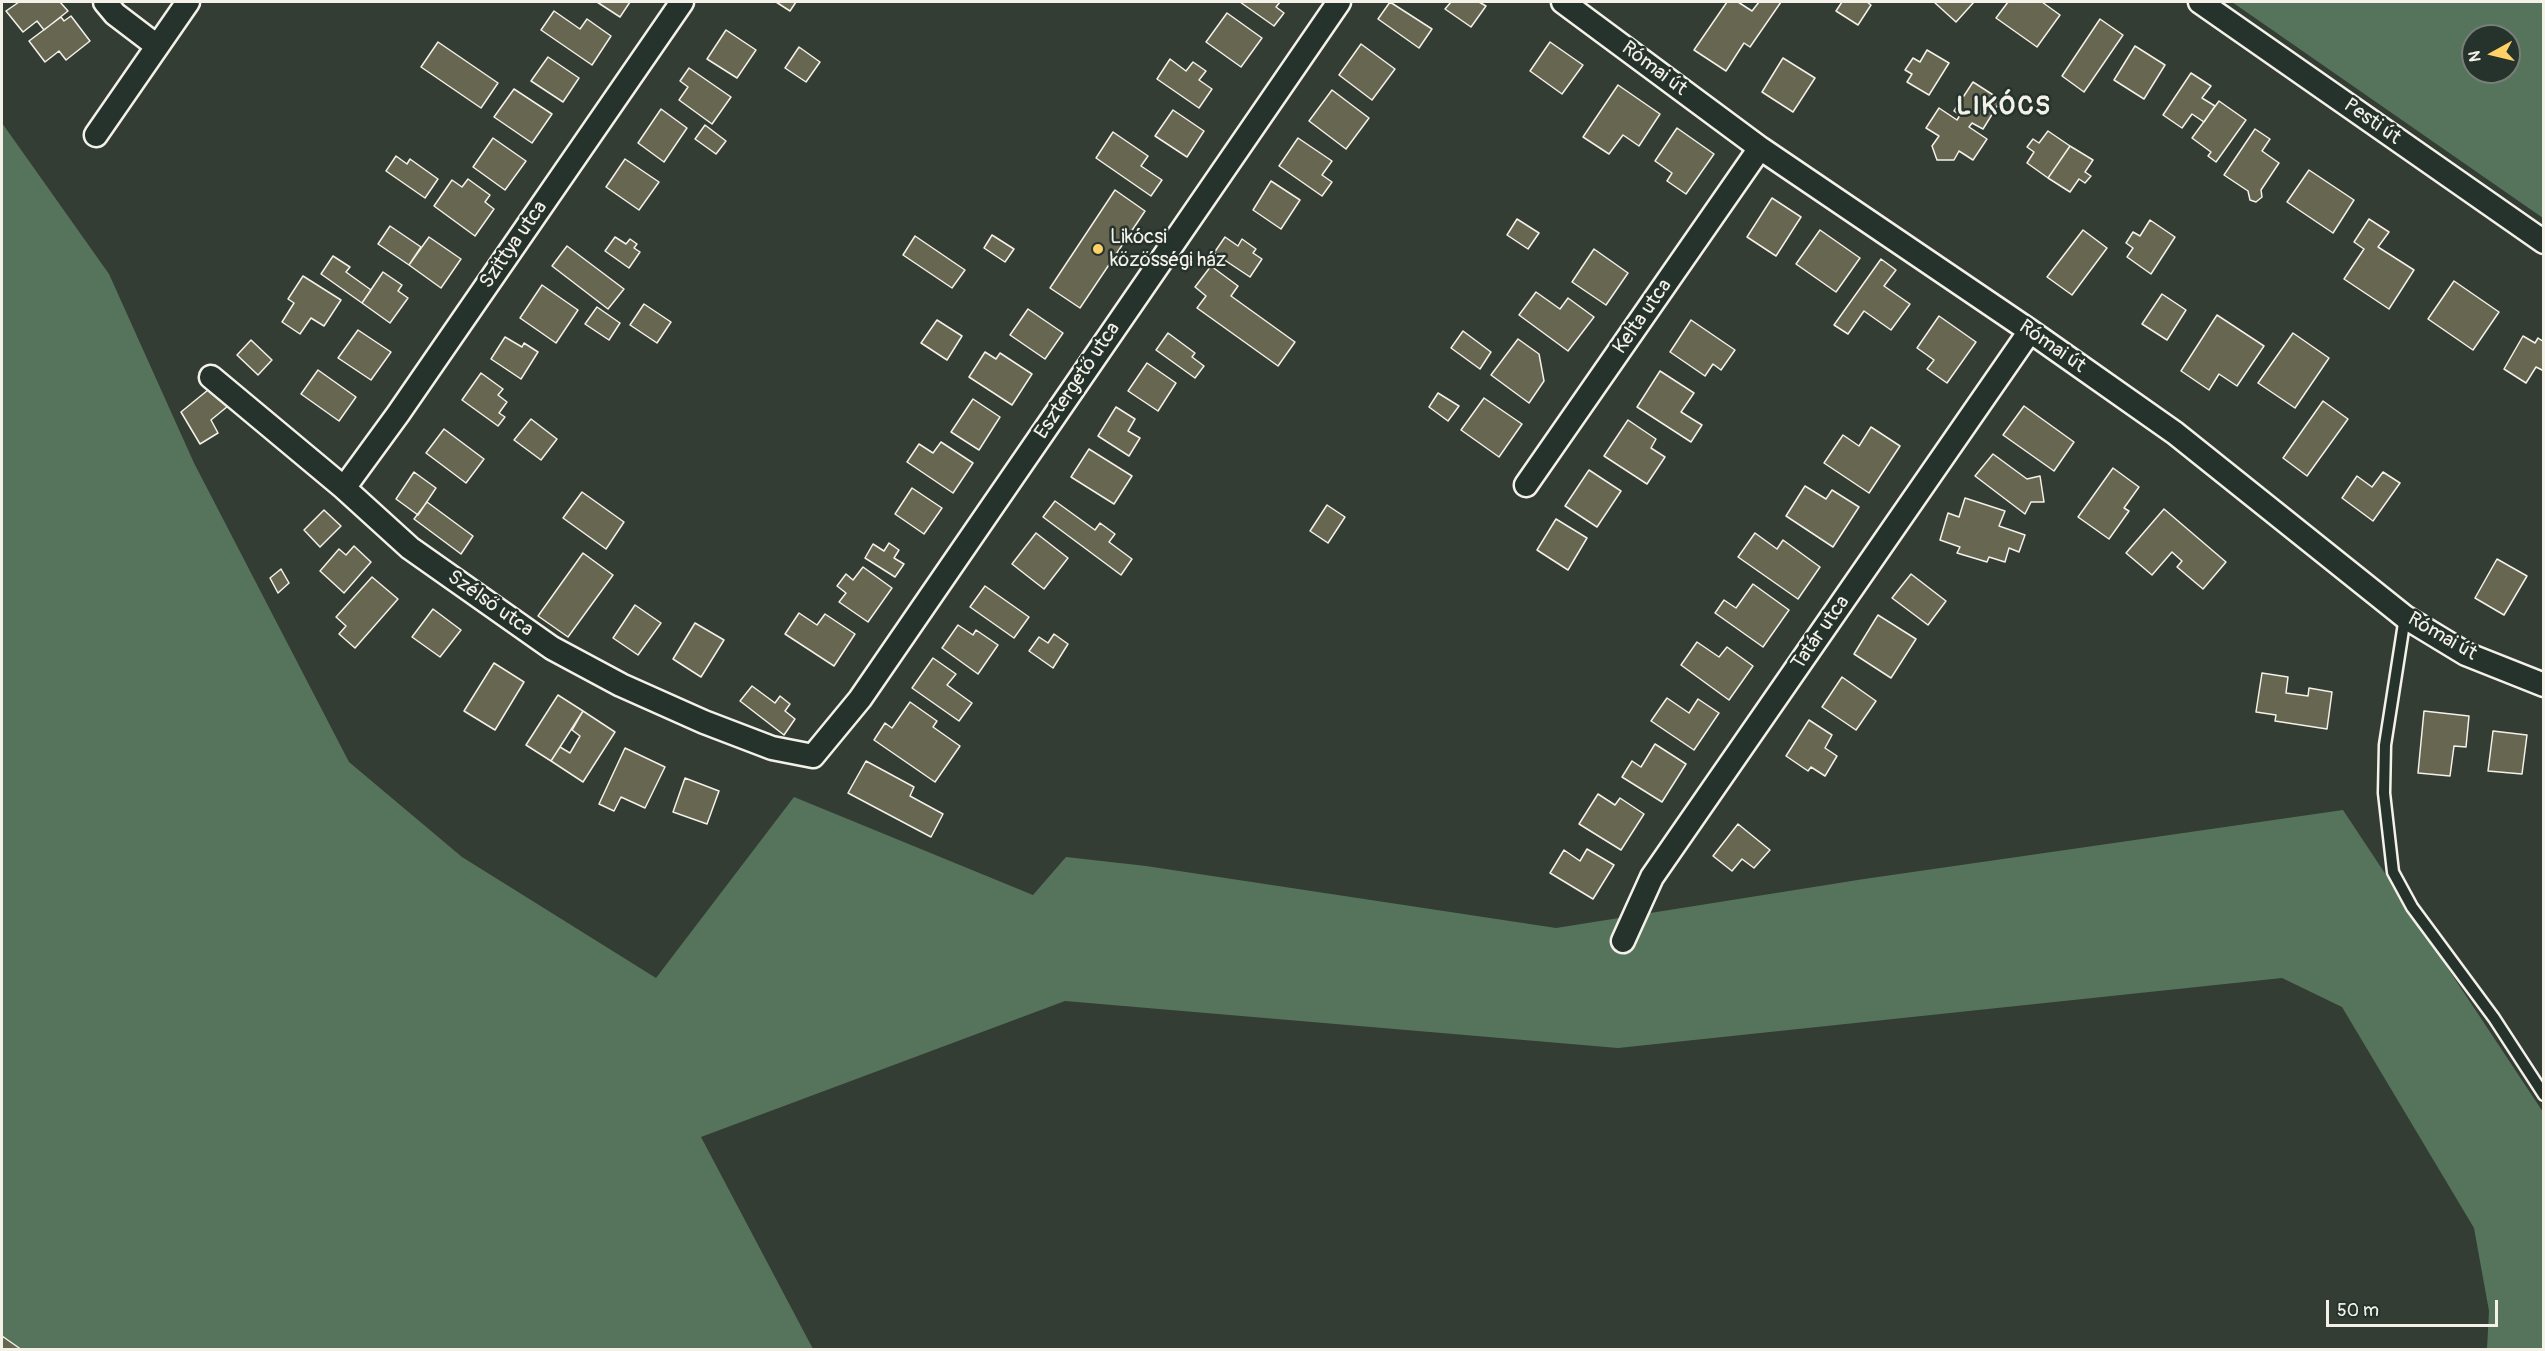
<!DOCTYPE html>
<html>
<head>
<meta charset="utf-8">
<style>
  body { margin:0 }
  #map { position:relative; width:2545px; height:1351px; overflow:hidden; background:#333d34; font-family:Pangolin,sans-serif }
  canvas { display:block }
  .frame { position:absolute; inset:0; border:3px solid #f4f1e8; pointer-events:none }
  .north { position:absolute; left:2461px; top:24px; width:60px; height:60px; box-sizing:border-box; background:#26332d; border:2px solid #787f78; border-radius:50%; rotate:262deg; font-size:16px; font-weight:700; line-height:24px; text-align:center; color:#f4f1e8 }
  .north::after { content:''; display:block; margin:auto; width:21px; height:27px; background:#ffd166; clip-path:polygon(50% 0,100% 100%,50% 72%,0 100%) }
  .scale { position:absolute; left:2326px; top:1300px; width:172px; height:27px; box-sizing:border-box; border:3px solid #f4f1e8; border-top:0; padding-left:8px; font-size:18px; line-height:21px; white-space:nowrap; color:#f4f1e8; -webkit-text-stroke:4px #26332d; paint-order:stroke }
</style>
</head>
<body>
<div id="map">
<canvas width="2545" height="1351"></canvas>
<div class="frame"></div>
<div class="north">N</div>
<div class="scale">50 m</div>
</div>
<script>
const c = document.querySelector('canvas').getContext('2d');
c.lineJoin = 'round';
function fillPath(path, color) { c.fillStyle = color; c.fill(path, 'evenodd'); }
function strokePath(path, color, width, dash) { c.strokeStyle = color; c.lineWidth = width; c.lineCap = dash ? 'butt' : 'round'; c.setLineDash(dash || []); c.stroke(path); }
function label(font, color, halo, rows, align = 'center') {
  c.font = font + ' Pangolin,sans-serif'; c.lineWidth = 5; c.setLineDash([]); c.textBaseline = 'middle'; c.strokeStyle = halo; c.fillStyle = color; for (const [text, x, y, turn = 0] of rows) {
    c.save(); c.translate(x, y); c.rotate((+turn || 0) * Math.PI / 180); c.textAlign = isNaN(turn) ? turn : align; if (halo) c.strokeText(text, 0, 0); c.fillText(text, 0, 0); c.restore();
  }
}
const green = new Path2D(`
  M2232,2H2543V218ZM2473,36H2509V72H2473Z
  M2,123L109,274L194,463L349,762L462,857L656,978L794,797L1033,895L1066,857L1146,866L1556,928L1864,879L2343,810L2543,1112V1349H2487L2489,1311L2474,1228L2342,1007L2282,978L1618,1048L1065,1001L701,1137L813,1349H2Z`);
const building = new Path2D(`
  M19,2H60L68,11L44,30L37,21L23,32L6,11Z
  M597,2H630L620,17Z
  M776,2H796L790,11Z
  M1240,2H1280L1276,7L1284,13L1274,26Z
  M1390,2L1432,29L1419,48L1378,19Z
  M1451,2H1479L1486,6L1471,27L1445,9Z
  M1727,2H1738L1752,11L1759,2H1781L1750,47L1744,43L1726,71L1694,50Z
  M1842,2H1867L1871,5L1858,25L1836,11Z
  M1934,2H1974L1956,22Z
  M2008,2H2042L2060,15L2037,47L1996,18Z
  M554,11L580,29L587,19L611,36L592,65L541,30Z
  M1227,13L1262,38L1241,67L1206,42Z
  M71,16L90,41L66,60L59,51L45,62L29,41L61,17L64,21Z
  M2100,19L2123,35L2084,92L2062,76Z
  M726,30L756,50L737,78L707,59Z
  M438,42L498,83L481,108L421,67Z
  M1550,42L1583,65L1562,94L1530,71Z
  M1361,44L1395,69L1372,100L1339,75Z
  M2135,46L2165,65L2144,99L2114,80Z
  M799,47L820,62L806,82L785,68Z
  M1927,50L1949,63L1929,95L1907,82L1912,74L1905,70L1913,58L1920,62Z
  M548,57L579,78L563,102L531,81Z
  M1783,58L1815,78L1793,112L1762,92Z
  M1170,59L1186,71L1193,62L1206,71L1199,80L1212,89L1199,108L1157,79Z
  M689,68L731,97L712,124L679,100L688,87L680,81Z
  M2191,73L2211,86L2202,98L2215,106L2204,122L2192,114L2182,128L2163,115Z
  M1973,82L2001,100L1983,129L1972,123L1969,127L1987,139L1973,160L1959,151L1954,160H1937L1932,146L1939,136L1926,128L1939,108L1957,120L1960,115L1954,111Z
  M1618,85L1660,114L1639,146L1623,135L1609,154L1583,137Z
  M514,89L552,114L532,143L494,117Z
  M1332,90L1369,118L1346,149L1309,121Z
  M2219,101L2246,120L2216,162L2208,156L2211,152L2192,138Z
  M661,109L687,128L664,162L638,143Z
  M1173,110L1204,131L1187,157L1155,136Z
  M705,125L726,141L716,154L695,139Z
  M1677,128L1714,154L1686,194L1667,181L1672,173L1655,161Z
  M2255,129L2270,139L2262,151L2279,163L2261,190L2262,197L2256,202L2250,200L2248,191L2224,175Z
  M2048,131L2070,146L2048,178L2027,163L2034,152L2027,147L2033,139L2039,143Z
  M1113,132L1148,156L1141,166L1162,180L1151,196L1096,158Z
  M493,138L526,161L505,190L473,167Z
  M1298,138L1332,161L1322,175L1332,182L1322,196L1279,166Z
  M2070,146L2093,160L2085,172L2091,176L2085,183L2079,179L2070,192L2048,178Z
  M396,156L407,164L410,159L438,179L425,198L386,171Z
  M625,159L659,182L639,210L606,187Z
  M2309,170L2354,200L2333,233L2287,202Z
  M468,179L490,195L485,202L494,209L475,236L434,206L452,180L462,187Z
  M1271,181L1300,200L1281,229L1253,210Z
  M1115,190L1145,211L1080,308L1050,288Z
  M1772,198L1801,217L1776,256L1747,237Z
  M1517,219L1539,233L1528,249L1507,235Z
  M2369,219L2389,232L2378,247L2414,270L2389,309L2344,279L2364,249L2354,242Z
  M2150,220L2175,237L2151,274L2127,257L2133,248L2126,243L2133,232L2140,236Z
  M390,226L421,247L409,265L378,244Z
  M1820,230L1860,258L1836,292L1796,264Z
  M2083,230L2107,248L2072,295L2047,277Z
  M992,235L1014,249L1005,262L984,248Z
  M915,236L965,270L952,288L903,255Z
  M429,237L461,259L441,288L409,265Z
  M615,237L626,244L630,239L637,244L634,248L640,252L629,268L605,251Z
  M1225,237L1238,246L1242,239L1256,249L1253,253L1262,259L1250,277L1214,253Z
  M567,246L624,289L608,309L552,266Z
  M1594,249L1628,273L1606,305L1572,282Z
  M333,256L350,267L346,272L371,290L362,303L321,274Z
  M1881,259L1896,270L1884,286L1910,304L1891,330L1864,311L1848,334L1834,325Z
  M1211,266L1238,286L1231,296L1295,342L1278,366L1197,308L1206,296L1195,287Z
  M383,272L402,285L398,291L408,298L390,323L362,303Z
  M303,276L341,300L324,326L311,318L300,334L282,322L294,303L288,299Z
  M2454,281L2499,312L2473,350L2428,319Z
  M542,285L578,310L556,343L520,318Z
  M1536,292L1560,309L1568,298L1594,317L1568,351L1519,315Z
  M2162,294L2186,310L2167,340L2142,324Z
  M644,304L671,322L657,343L630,325Z
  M597,307L620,323L609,340L585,324Z
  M1028,309L1063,333L1045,359L1010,335Z
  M2217,315L2264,346L2237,386L2219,374L2209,390L2181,371Z
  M1939,316L1976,342L1947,383L1927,369L1934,360L1917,348Z
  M937,320L962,336L947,360L921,343Z
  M1691,320L1735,350L1721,370L1713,364L1705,376L1670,352Z
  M358,330L391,352L371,380L338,358Z
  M1463,331L1491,352L1480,369L1451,348Z
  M1168,333L1195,353L1192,357L1204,366L1195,378L1156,350Z
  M2293,333L2329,358L2295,408L2258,383Z
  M2523,336L2535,343L2538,338L2544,342V371L2536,367L2526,383L2504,369Z
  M505,337L522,347L524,343L538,352L521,379L491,359Z
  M1518,339L1539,354L1544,381L1529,403L1491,375Z
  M251,340L272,360L258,375L237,355Z
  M985,352L996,359L1000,353L1032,374L1012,405L969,377Z
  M1147,363L1176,383L1158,411L1128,391Z
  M318,370L356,397L339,421L301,394Z
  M1660,371L1694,393L1681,412L1702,425L1691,442L1637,407Z
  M481,373L503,389L498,395L507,402L499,413L505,417L498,426L462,400Z
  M208,390L228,406L211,420L218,433L200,444L181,412Z
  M1438,393L1459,406L1448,421L1429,407Z
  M1484,398L1522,424L1499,457L1461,430Z
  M973,399L1000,417L979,450L951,432Z
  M2323,401L2348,419L2307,476L2283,458Z
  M2024,406L2074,442L2054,471L2003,435Z
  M1116,407L1135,419L1128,431L1140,438L1129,456L1098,436Z
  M531,419L557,439L541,460L514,440Z
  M1628,420L1656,439L1651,448L1665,457L1647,484L1604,456Z
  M1871,427L1900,446L1869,493L1824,463L1843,435L1859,446Z
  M444,429L484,459L466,483L426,453Z
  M941,442L973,463L953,493L907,462L919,444L933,453Z
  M1089,449L1132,476L1114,504L1071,477Z
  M1993,454L2027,479L2040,476L2044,502H2031L2025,514L1975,476Z
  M2113,468L2139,487L2124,508L2129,511L2109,539L2078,517Z
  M1589,470L1621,491L1597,527L1565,506Z
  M414,472L436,488L418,515L396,499Z
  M2383,472L2400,483L2373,521L2342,498L2357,476L2372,487Z
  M1805,486L1826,499L1832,490L1859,507L1833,547L1786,516Z
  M912,488L942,508L924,534L895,514Z
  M582,492L624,522L606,549L563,518Z
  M1965,498L2005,511L1999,526L2025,535L2019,552L2009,548L2005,562L1989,557L1987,562L1957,553L1960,547L1940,540L1948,513L1959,517Z
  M1055,501L1095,530L1100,523L1115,534L1109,542L1132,559L1121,575L1043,517Z
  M427,502L473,536L461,554L414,519Z
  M1327,505L1345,517L1328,543L1310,531Z
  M2164,509L2226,562L2203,589L2177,567L2182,561L2172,552L2152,575L2126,553Z
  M324,510L341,526L320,547L304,530Z
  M1556,519L1587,538L1568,570L1537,550Z
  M1036,533L1068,558L1044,589L1012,564Z
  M1755,533L1777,549L1783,540L1820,567L1798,599L1738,557Z
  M889,543L899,550L894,558L904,564L895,577L865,558L873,544L884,551Z
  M354,546L371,562L344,593L320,571L339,549L346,555Z
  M583,553L613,575L568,637L538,616Z
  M2497,559L2527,576L2504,615L2475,598Z
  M863,567L892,588L868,622L839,602L846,593L837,586L846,574L853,580Z
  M281,569L289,583L278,593L270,578Z
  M1911,574L1946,601L1928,625L1892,598Z
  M372,577L398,599L355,648L339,634L346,626L336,617Z
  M1753,584L1789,610L1763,647L1715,613L1724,600L1736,608Z
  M985,586L1029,617L1014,638L970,607Z
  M635,605L661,623L638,655L613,638Z
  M433,609L461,630L440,657L412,637Z
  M799,613L817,625L825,614L855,634L834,666L785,634Z
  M1878,615L1916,639L1891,678L1854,654Z
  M695,623L724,640L701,677L673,659Z
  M958,625L973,635L976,630L998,645L978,674L942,648Z
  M1054,634L1068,644L1053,668L1029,651L1039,637L1048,643Z
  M1697,642L1719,657L1727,647L1753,666L1729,700L1681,665Z
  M933,658L956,674L947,685L972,703L959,721L912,688Z
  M494,663L524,682L495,730L464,711Z
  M2262,673L2288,677L2286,693L2308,696L2309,688L2332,692L2327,729L2275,721L2276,715L2256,712Z
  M1842,677L1876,701L1856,730L1822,707Z
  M752,686L775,703L780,696L790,704L785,711L795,719L784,735L740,701Z
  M558,695L583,711L551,761L526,745Z
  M1667,698L1689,713L1698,699L1719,713L1694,750L1651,721Z
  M910,702L937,721L933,727L960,746L935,782L874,740L885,723L892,728Z
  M583,711L615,732L583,782L551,761L560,747L570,753L580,736L572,730Z
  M2424,711L2469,716L2466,747L2454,746L2450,776L2418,773Z
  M1809,720L1832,735L1825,748L1837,756L1825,776L1811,767L1808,771L1786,756Z
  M2493,731L2527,735L2522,774L2488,771Z
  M1655,744L1686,764L1662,802L1622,777L1632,761L1641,767Z
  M625,748L665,767L645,808L621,797L614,811L599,804Z
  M866,761L914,787L910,796L943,814L931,837L848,793Z
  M685,778L719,791L707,824L673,812Z
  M1598,794L1615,805L1620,798L1644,814L1621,850L1579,824Z
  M1738,824L1770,850L1754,868L1742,859L1732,871L1713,856Z
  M1587,849L1614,865L1593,899L1550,873L1564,850L1580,861Z
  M2,1336L22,1350H2Z`);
const lane = new Path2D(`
  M2405,617L2385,745L2384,793L2393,872L2412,907L2494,1018L2544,1095`);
const street = new Path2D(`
  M105,2L115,14L157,46
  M1563,2L1760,148L2030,331L2175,433L2405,617L2466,654L2544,685
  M2200,2L2544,242
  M96,135L188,2
  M211,377L344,488L410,548L552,648L621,685L704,722L772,748L813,756L860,699L1339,2
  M1526,485L1760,148
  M344,488L398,414L682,2
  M1623,941L1652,877L2030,331`);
const markers = [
  [1098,249,6,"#ffd166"]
];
const streetNames = [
  ["Római út",1654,69,37],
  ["Pesti út",2372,122,35],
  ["Szittya utca",514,245,-55],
  ["Kelta utca",1643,317,-55],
  ["Római út",2052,347,35],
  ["Esztergető utca",1078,381,-56],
  ["Szélső utca",490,604,35],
  ["Tatár utca",1821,633,-55],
  ["Római út",2442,637,30]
];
const poiNames = [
  ["Likócsi",1110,238],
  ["közösségi ház",1110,261]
];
const districtNames = [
  ["LIKÓCS",2004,107]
];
fillPath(green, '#56745c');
fillPath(building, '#676651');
strokePath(building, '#f4f1e8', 1.5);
strokePath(lane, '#f4f1e8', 15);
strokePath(street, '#f4f1e8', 27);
strokePath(lane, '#26332d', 10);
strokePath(street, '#26332d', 22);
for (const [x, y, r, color] of markers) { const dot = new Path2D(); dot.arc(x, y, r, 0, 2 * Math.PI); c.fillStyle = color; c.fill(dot); strokePath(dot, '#26332d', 2); }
label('20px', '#f4f1e8', '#26332d', streetNames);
label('20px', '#f4f1e8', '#26332d', poiNames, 'left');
c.letterSpacing = '1.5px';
label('bold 26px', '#f4f1e8', '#26332d', districtNames);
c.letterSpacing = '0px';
</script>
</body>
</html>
